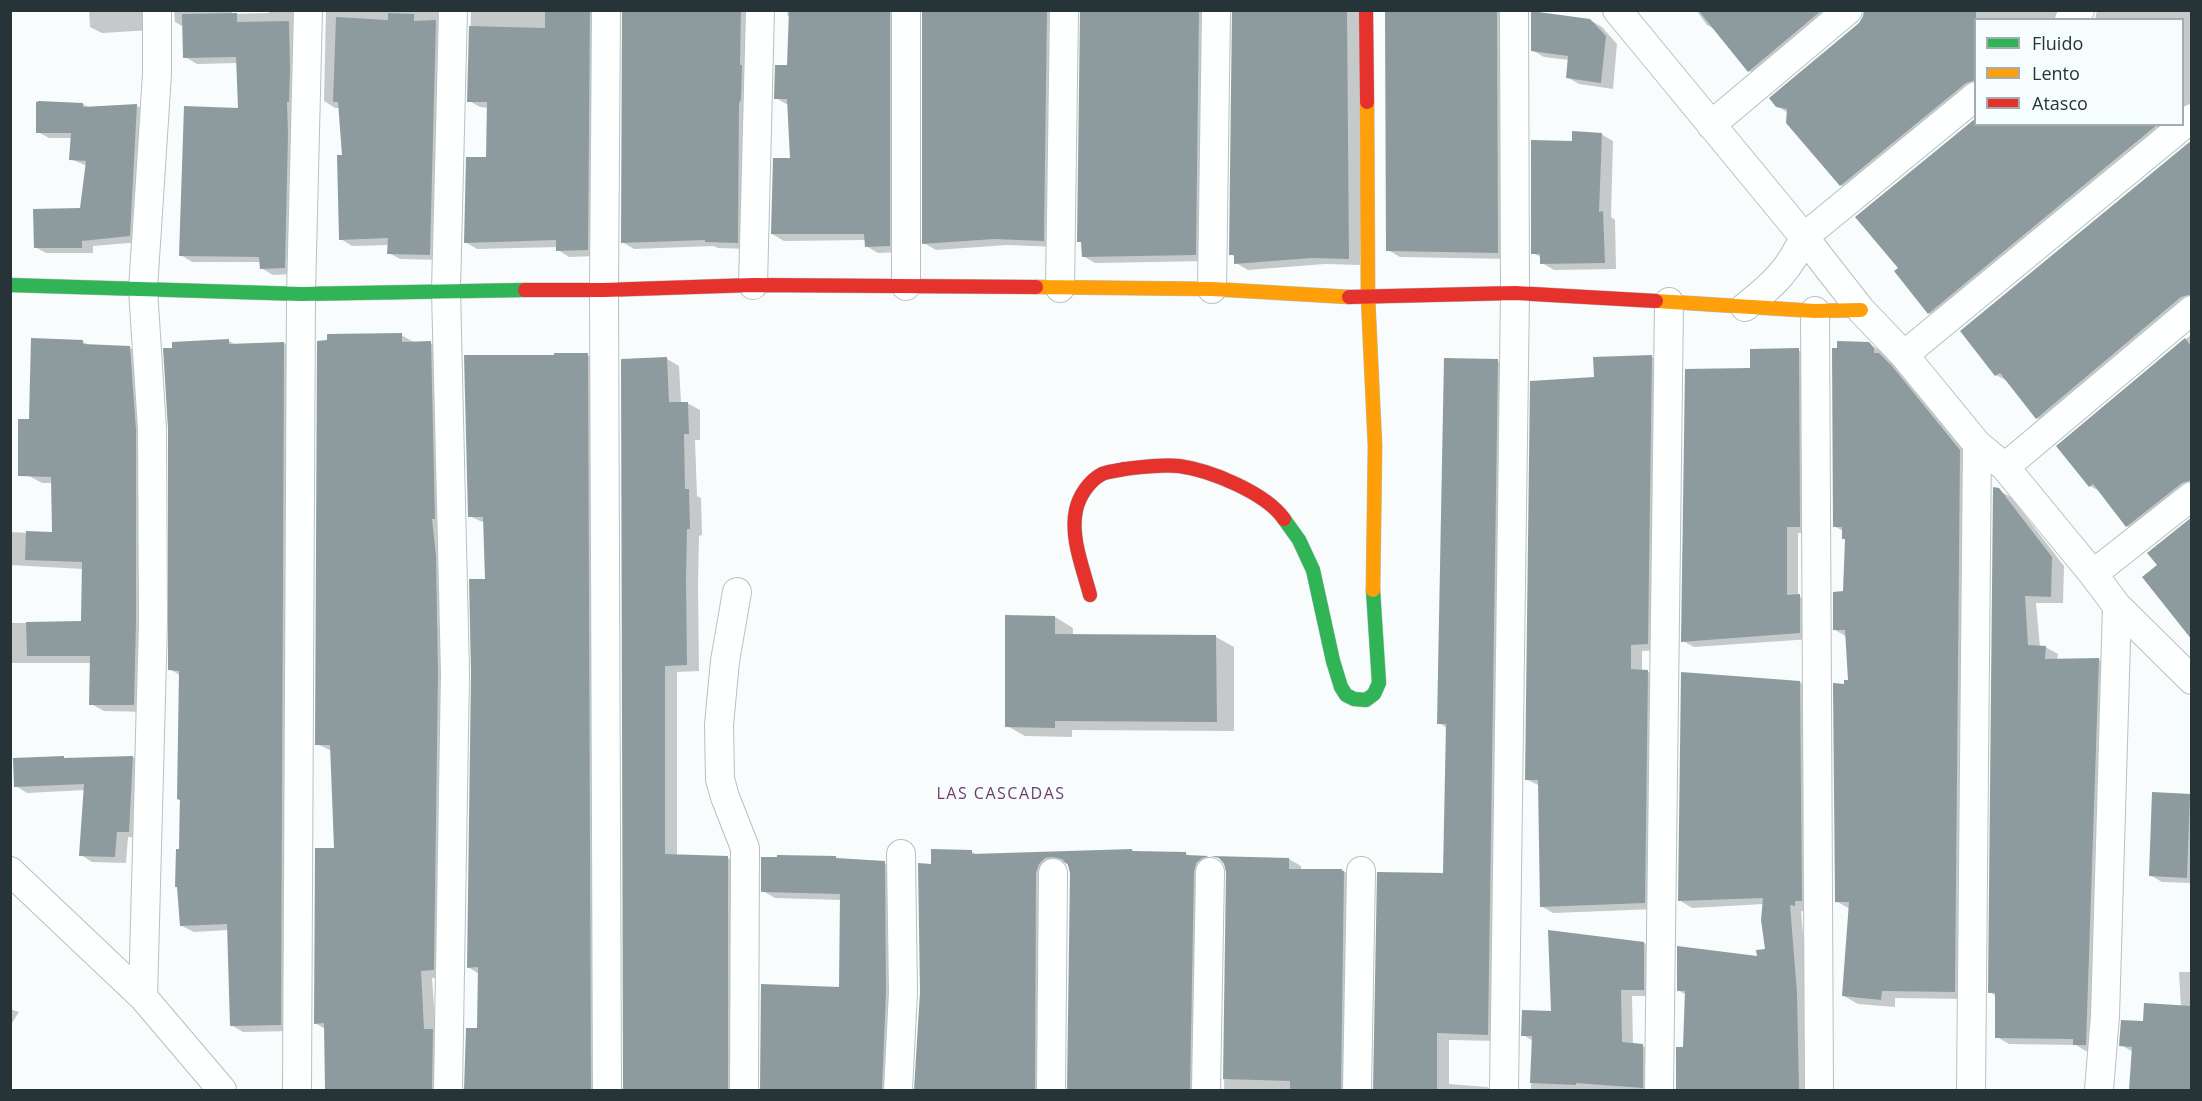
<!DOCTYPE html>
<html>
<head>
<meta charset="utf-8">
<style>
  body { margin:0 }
  #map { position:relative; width:2202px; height:1101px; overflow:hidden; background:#f8fcfc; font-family:"Open Sans",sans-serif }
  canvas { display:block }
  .frame { position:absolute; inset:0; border:12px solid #263337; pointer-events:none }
  .legend { position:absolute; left:1974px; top:18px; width:210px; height:108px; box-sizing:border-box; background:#f6fdfe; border:2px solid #a3acae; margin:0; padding:8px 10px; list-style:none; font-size:18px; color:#263337 }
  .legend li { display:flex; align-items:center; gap:12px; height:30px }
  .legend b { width:30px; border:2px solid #a3acae }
</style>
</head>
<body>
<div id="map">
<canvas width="2202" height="1101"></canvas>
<div class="frame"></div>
<ul class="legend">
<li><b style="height:8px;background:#30b455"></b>Fluido</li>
<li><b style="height:8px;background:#ff9f0a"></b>Lento</li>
<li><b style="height:8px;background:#e5322d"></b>Atasco</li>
</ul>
</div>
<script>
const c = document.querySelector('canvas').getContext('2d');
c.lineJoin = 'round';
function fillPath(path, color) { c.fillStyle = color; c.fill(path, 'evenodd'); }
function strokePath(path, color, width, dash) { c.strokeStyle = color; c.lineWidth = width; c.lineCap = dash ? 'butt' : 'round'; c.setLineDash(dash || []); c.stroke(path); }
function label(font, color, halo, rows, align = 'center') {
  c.font = font + ' "Open Sans",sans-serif'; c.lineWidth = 6; c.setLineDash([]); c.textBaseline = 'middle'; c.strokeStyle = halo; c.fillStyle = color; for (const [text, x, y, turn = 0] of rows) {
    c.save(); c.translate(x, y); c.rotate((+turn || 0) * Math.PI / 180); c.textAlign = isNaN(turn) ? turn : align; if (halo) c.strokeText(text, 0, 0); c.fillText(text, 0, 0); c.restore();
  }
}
const shadow = new Path2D(`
  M89,10H154L152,30L102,33L90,27Z
  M174,10H232V14L269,13V10H305L296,274L273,275L261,268V262H192L181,255L239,109L238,63L197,64L185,57L184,27L175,22Z
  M326,10H449L442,260L400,259L389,253V245L352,246L341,239L343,157L340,108H335L324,101Z
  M471,10H602L599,256L569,257L558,250V247L477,249L465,242L487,159L488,108L480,107L469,101Z
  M624,10H757L749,249L718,248L714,246L634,249L622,242Z
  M788,10H903L901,252L878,253L866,246V240L784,241L772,234L791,159L788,105L776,98L789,67L791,17L787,15Z
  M924,10H1061L1056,247L1007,245L936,250L924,243Z
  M1082,10H1213L1208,261L1095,263L1083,256V243L1079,241Z
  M1234,10H1361L1360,265L1325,264L1248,270L1236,263L1235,257L1231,254Z
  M1386,10H1511L1510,259L1400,257L1388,250Z
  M1696,10H1845L1763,79L1749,71L1716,30L1707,25Z
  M1866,10H2078L2069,20H1976V94L1855,193L1841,185L1788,113L1777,106L1860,24Z
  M2097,10H2192V116L2182,124V20H2095Z
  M1590,20L1602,27L1617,44L1613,89L1579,84L1567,77L1569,60L1544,57L1532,50Z
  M83,104L90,108L137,106L148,112L141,242L93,246V253H46L35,247L81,210L87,166L71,159L72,138H49L38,132Z
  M1976,124H2182L1943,321L1929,313Z
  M1601,134L1613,141L1611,217L1615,220L1616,269L1554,270L1542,263V258L1533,253L1573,143Z
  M2192,142V309L2051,426L2037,418L2009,382L1996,375Z
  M2192,334V494L2141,534L2127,526L2101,492L2090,486L2058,446Z
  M401,335L414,342L430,343L443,350L445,977L432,978L436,1033L444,1090H326L325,1029L315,1023L336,849L332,751L317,744Z
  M82,341L90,346L130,348L143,355L147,712L104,711L91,704V663H10V623H83V569L10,565V532L53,534V483H42L29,476Z
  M229,341L236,345L284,343L296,350L292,1031L243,1032L231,1025L228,930L194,932L182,926L179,888L181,676L170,669Z
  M1869,344L1883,352L1888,360L1893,363L1974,459L1969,999L1895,998V1007L1858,1004L1844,996L1850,909L1836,901L1846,686L1850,681L1847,637L1835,630L1844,593L1846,540L1843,538V531L1834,526Z
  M1798,350L1810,357L1811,533H1798V596L1811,602V639L1694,647L1683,641Z
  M587,355L600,362L602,1090H466L467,1030L478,1029L479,974L468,967L487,580L485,523L469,516Z
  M1651,356L1663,363L1659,650L1642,651V671H1647L1659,678L1656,909L1553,913L1541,906L1540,786L1526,779L1595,379Z
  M667,359L679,366L681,403H687L700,410V440H695L697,496L701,498L702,535L699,536L698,585L699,671L677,672V856L728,858L740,865L739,1090H625L622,361Z
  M1497,361L1509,368L1500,1041L1449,1040V1084L1487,1087L1493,1090H1375L1379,873L1444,874L1447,728L1439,723Z
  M1998,490L2011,497L2064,566L2063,603H2036L2040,647H2045L2058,654L2057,660L2099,659L2111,666L2098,1051H2086L2076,1045L2009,1044L1997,1037L1996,996L1990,992Z
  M1055,617L1073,628V636L1216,637L1234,647V731L1072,730V737L1025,736L1007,726Z
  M1800,682L1812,689L1807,912L1801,911L1809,1000L1810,1090H1677L1678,1048L1685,1049L1686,995L1678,990L1758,958L1767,950L1764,904L1692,908L1679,900Z
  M133,757L144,764L140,838L128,837L126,863L92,862L81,855L85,790L27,793L16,786Z
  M2154,793L2192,796V883L2162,882L2150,875Z
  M1132,850L1135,852L1185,853L1191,857H1209L1219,863L1202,1090H1069L1071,873L1067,863L1057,865L1046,1090H916L921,993L932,866L972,852L978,855Z
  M835,857L840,860L884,863L897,870L894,1090H762V986L841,989V900L775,898L763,891Z
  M1217,857L1289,859L1301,866V871L1342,870L1354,878L1353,1090H1224L1228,872L1224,861Z
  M1644,943L1656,950V996H1632L1633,1045L1643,1046L1655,1053L1654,1090H1521H1531L1533,1041L1523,1035Z
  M2179,972H2192V1090H2131L2133,1052L2121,1045L2144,1022L2181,1007Z
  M10,1009L19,1012L10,1026Z`);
const building = new Path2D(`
  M545,10H590L588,250L556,251V240L464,243L466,157H486L487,102H467L469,26L545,28Z
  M622,10H741L740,65H742L741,99L739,104L738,243L705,242V240L621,243Z
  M789,10H890V246L865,247L864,234H771L773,158H790L787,99H774L775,65H787Z
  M922,10H1047L1044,241L994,239L922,244Z
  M1080,10H1199L1196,255L1082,257L1081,242H1077Z
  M1232,10H1347L1349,259L1312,258L1234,264V255H1229Z
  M1385,10H1497L1498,253L1386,251Z
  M1698,10H1822L1748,72Z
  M1864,10H1976V80L1966,83L1840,186L1786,123L1787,109L1776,107L1769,98L1859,23L1863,16Z
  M1531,11L1590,19L1606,36L1601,83L1566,78L1568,56L1531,51Z
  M237,13V22L289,21L290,69L289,102H287L288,134L285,268L260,269L259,257L179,256L184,106L238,108L236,57L183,58L182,14Z
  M388,13L414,14V21L436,20L430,255L387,254L388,238L339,240L337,155H342L338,102H333L336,17L388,20Z
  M39,101L83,103V107L137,104L130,236L82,241V248H34L33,209L80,208L86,161L69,160L71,133H36V102Z
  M1976,118V124H2158L1928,314L1894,271L1898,268L1855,217Z
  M1572,131L1602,133L1599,212L1603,211L1605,263L1540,264V254H1531V140L1572,141Z
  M2192,140V294L2181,297L2036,419L2000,373L1995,376L1960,331Z
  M402,333V342L431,341L435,519H432L436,556L438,673L434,970L421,971L424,1029H433L432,1090H325L324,1023L314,1024L315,848H334L330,745H315L317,341L327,340V334Z
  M31,338L83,340V344L130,346L136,430V622L134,705H89L90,656H27L26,622L81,621L82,562L25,560L26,531L52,532L51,477L18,476V419H29Z
  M2185,338L2192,347V480L2182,483L2126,527L2093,484L2089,487L2056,446Z
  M229,339V344L284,342L281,1025L230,1026L227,924L180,926L177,887H175L176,849H179L180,800L177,799L179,671L168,670V429L163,348H172V342Z
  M1837,341L1869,342L1874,348V353H1879L1892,366L1960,450L1955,992L1882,991L1881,1000L1842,996L1849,902H1835L1833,683L1844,684V680H1848L1845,630H1833V592L1843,591L1845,539H1842V527H1833L1832,348H1837Z
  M1799,348L1800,527H1787V595L1800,594V633L1681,642L1685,369L1750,368V349Z
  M554,353H588L591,1090H464L466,1028H477L478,967L467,968L471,673L469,579H485L483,517H468L464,355H554Z
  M1652,355L1648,644L1631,645V669L1648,670L1645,903L1540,907L1538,780H1525L1530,381L1594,377L1593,357Z
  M667,357L669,402H688L689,434H684L685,489H689L690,529H687L686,577L687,665L665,666V854L728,856V1090H623L621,359Z
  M1444,358L1498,359L1488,1035L1437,1033V1090H1373L1377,872L1443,873L1446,724H1437Z
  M1993,487L1999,488L2052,557L2051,597L2025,596L2028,645L2046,646L2045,659L2099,658L2086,1045H2073V1039L1995,1038V993H1988Z
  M2192,517V640L2142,577L2157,565L2147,553Z
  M1005,615L1055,616V634L1216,635L1217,722L1055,721V728L1005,727Z
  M1681,672L1800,681L1802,901H1795V906L1790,905L1797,992L1799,1090H1676V1047H1683L1685,991H1677V946L1757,956L1756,950L1765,949L1761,920L1763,898L1678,901Z
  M64,756V758L133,756L129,832H117L115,857L79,856L84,784L14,787L13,758Z
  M2152,792L2190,794L2187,878L2149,876Z
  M931,849L972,850V854L1132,849V851L1186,852V855L1209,856L1202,858L1196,863L1194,872L1190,1090H1067L1070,873L1068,865L1062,859L1053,857L1045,858L1039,864L1036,873L1035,1090H914L920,992L918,863L931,864Z
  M777,855L836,856V858L885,861L886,992L882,1090H760L761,984L839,987L840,894L761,892V857H777Z
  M1211,856L1289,858V869H1342V871H1344L1341,1090H1290V1081L1223,1079L1226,872L1224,864L1219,858Z
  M1548,930L1644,942V990H1621L1622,1042L1643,1044V1088L1576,1083V1085L1530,1083L1532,1036H1521L1522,1010L1551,1011Z
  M2144,1003L2192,1006V1090H2129L2132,1047L2119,1046L2121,1020L2143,1021Z`);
const street = new Path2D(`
  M606,10L604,290L607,1090
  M1617,10L1804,237L1861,310L1904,355L1977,444L2005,467L2093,574L2117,606L2192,680
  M2069,20L2080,10
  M1711,125L1848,10
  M753,285L760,10
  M906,286V10
  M1060,288L1064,10
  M1212,289L1216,10
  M1745,307C1773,285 1790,269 1804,237L1976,96
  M1815,311L1819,1090
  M1904,355L2192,118
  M2005,467L2192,310
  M2093,574L2192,496
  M737,592L725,661L719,725L720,779L725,797L745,848L744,1090
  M10,871L143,997L222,1090
  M143,997L153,622L152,429L143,289L157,74V10
  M297,1090L301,294L308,10
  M448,1090L455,673L446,290L453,10
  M898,1090L903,992L901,854
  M1051,1090L1053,873
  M1206,1090L1210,872
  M1357,1090L1361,871
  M1504,1090L1515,293L1514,10
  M1659,1090L1669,302
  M1971,1090L1977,444
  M2099,1090L2105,1016L2117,606`);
const fast = new Path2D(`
  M10,285L301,294L525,290
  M1284,519L1299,540L1313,570L1333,661L1341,687L1346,695L1354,699L1366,700L1374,694L1379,683L1373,590`);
const slow = new Path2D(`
  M1367,102L1368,298L1375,446L1373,590
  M1036,287L1212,289L1349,297
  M1656,301L1815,311L1861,310`);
const jam = new Path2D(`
  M1366,10L1367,102
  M525,290H604L753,285L1036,287
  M1349,297L1515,293L1656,301
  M1090,595C1083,568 1070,537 1076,510C1079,496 1089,481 1102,474C1108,471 1118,471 1124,469C1141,467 1162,464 1179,466C1210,470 1266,493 1284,519`);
const neighbourhoodNames = [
  ["LAS CASCADAS",1001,794]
];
fillPath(shadow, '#0003');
fillPath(building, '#8d9b9e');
strokePath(street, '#b8c0c1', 30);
strokePath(fast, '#b8c0c1', 15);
strokePath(slow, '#b8c0c1', 15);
strokePath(jam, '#b8c0c1', 15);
strokePath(street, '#feffff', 28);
strokePath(fast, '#30b455', 14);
strokePath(slow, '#ff9f0a', 14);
strokePath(jam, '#e5322d', 14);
c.letterSpacing = '1.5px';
label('16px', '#723a68', '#f6fdfe', neighbourhoodNames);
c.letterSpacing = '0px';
</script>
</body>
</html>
